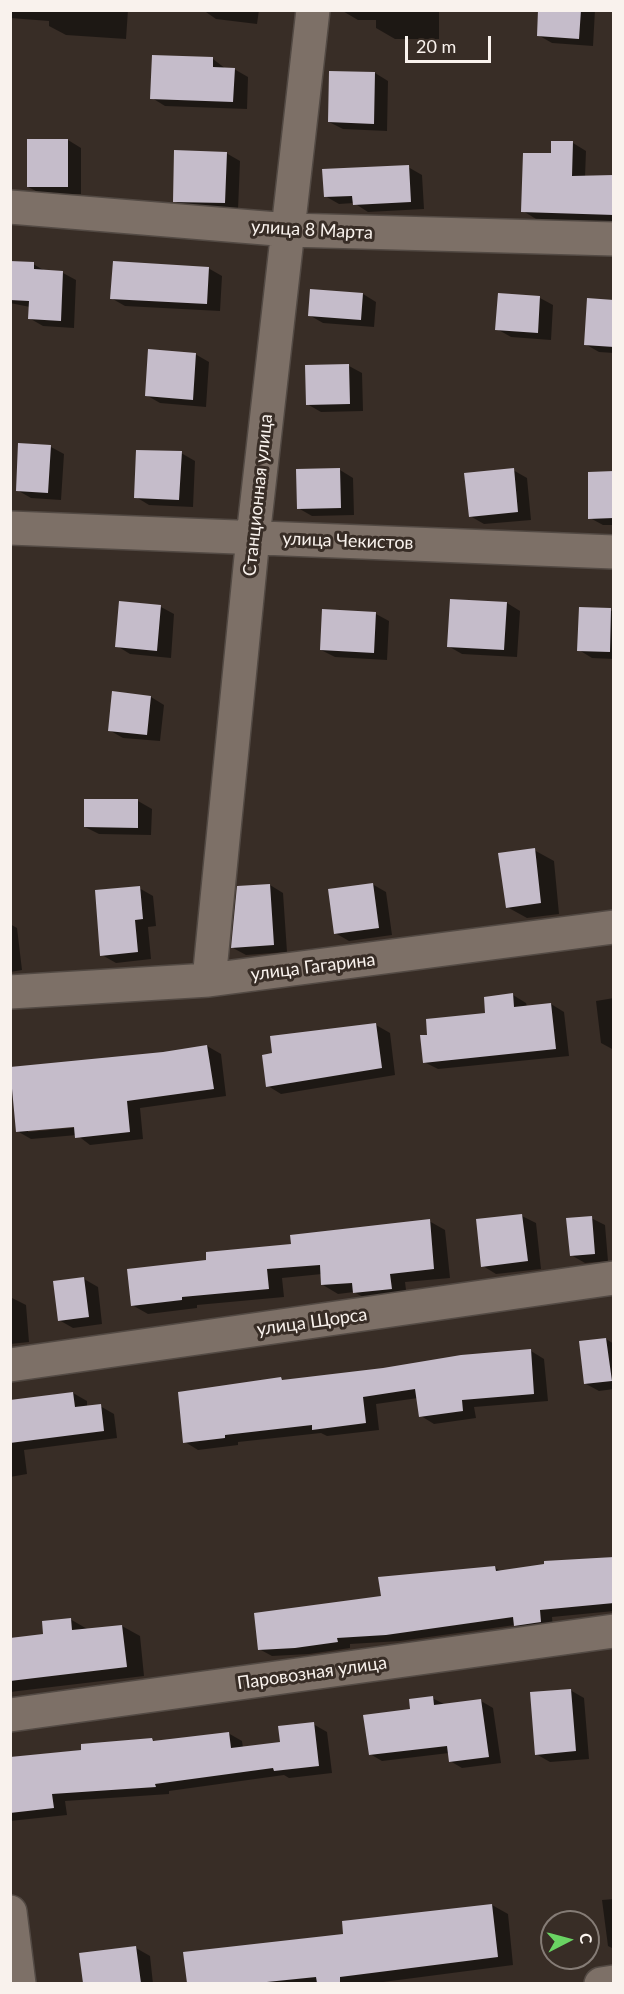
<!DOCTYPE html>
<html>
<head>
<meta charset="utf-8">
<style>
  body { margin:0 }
  #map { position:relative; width:624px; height:1994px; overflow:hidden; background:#382d26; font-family:Lato,sans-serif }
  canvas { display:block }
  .frame { position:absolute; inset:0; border:12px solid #f9f2ed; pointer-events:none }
  .north { position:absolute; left:540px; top:1910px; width:60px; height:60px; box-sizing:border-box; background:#382d26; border:2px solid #857c76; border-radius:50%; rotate:84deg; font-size:16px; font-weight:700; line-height:24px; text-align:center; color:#f9f2ed }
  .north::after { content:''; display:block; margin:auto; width:21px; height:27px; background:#6ad363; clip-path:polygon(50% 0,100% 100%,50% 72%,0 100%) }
  .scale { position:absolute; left:405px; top:36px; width:86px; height:27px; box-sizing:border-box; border:3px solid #f9f2ed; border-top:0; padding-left:8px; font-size:18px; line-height:21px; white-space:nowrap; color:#f9f2ed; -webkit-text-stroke:4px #382d26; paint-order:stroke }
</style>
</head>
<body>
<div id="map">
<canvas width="624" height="1994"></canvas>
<div class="frame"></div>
<div class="north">С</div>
<div class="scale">20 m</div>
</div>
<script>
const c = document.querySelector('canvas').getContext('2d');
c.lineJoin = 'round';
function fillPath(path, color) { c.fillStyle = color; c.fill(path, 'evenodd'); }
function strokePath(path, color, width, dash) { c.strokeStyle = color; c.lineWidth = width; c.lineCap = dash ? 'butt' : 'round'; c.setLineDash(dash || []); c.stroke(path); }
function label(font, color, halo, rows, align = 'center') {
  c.font = font + ' Lato,sans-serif'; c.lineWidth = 6; c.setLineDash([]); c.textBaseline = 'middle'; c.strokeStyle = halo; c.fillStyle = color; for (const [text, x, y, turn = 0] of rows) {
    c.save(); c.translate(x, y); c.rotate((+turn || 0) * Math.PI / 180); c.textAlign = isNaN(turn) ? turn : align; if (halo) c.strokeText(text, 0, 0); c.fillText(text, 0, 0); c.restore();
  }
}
const shadow = new Path2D(`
  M10,10H128L126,39L66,35L49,26V21L10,18Z
  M203,10H259L257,24L216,19Z
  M341,10H439V39H395L376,28V20H358Z
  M540,10H595L593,46L552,43L538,35Z
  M213,59L226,69H234L248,77L247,109L165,106L152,98Z
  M375,73L388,81L387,131L343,129L329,122Z
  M68,140L81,148V194H42L28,187Z
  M573,143L586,151L585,177L614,176V223L536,219L523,211L552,155Z
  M226,153L240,161L238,210L188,209L174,201Z
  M408,167L422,175L424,209L368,212L354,203L339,204L325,196Z
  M10,263L33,264L47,272L63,273L76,280L74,328L43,326L29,318L30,307L10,303Z
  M208,268L222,276L220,311L125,306L111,298Z
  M363,294L376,302L374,327L323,323L309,315Z
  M540,298L553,305L551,340L511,337L497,329Z
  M614,302V353L599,352L585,344Z
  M195,354L209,362L206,407L160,403L146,395Z
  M349,366L362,373L363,411L321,412L307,404Z
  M51,447L64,454L61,500L31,498L17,490Z
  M181,453L195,461L193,507L149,505L136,497Z
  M340,470L353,478L354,515L312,516L298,508Z
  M513,470L527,478L531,520L484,524L470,516Z
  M614,473V525H603L590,518Z
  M507,603L520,611L517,657L462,654L448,646Z
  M161,607L174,614L171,658L130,654L117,646Z
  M580,609L614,611V659L592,658L579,650Z
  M376,614L389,621L387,660L335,657L321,650Z
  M151,697L164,705L160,741L123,738L109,730Z
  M138,801L152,809L151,835L99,834L85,827Z
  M534,850L554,861L559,914L527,918L507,907Z
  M372,884L386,892L392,935L349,941L335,933Z
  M270,885L283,893L287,952L246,955L233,948Z
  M139,888L153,896L156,926L148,927L151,959L116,963L102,955Z
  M10,924L17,928L22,970L10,972Z
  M513,995L526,1003L527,1007L551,1004L564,1012L569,1056L438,1069L424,1062L429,1036L487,1015Z
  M614,998V1050L601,1043L596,1001Z
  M376,1025L390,1033L395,1075L281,1094L268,1086Z
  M207,1046L221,1054L226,1096L140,1108L143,1139L90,1145L77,1135L31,1139L17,1131L163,1054ZM82,1124V1127L28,1132V1129Z
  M522,1216L536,1223L541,1269L496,1274L483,1266Z
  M591,1218L605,1225L608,1261L585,1263L571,1255Z
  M429,1221L445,1230L450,1278L405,1282L407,1298L370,1301L354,1292L338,1294L323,1285L322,1274L282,1278L284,1297L197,1305V1308L148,1314L132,1305L208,1261Z
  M84,1279L98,1287L102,1324L73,1328L59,1320Z
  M10,1297L26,1305L29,1342L10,1344Z
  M606,1339L614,1344V1389L599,1391L586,1384Z
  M531,1351L544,1359L548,1401L474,1407L476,1418L434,1424L421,1416L418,1398L376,1404L379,1430L327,1436L321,1433L238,1442V1445L198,1450L185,1442L281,1379L285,1381Z
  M73,1393L87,1401V1407L100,1406L114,1414L117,1438L24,1450L27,1474L10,1477V1419Z
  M614,1557V1611L552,1617L553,1629L528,1632L515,1625L400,1641L350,1644V1648L309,1654L272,1656L259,1649L382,1598L495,1568L501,1571Z
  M70,1619L89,1630L122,1626L140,1636L144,1676L10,1692V1639L45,1636Z
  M570,1690L584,1698L589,1759L550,1762L536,1754Z
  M432,1698L446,1705L481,1701L493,1708L501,1763L462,1768L450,1761L449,1753L382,1761L370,1754L412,1711Z
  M313,1724L327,1732L332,1773L289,1778L284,1775L169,1791V1794L65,1801L67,1815L10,1821V1760L152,1740L157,1742L228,1733L242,1741L243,1748L281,1743Z
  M614,1899V1949L608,1946L602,1900Z
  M492,1905L508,1914L513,1965L368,1984H188L185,1953L345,1936Z
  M136,1948L150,1956L153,1984H84L81,1954Z`);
const building = new Path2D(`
  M538,10H581L579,39L537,36Z
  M152,55L213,57V67L235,68L233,102L150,99Z
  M329,71L375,72L374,124L328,122Z
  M27,139H68V187H27Z
  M551,141H573L572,176L614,175V215L521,212L523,153H551Z
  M174,150L227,152L225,203L173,202Z
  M409,165L411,202L353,205L352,196L324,197L322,169Z
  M10,261L34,262V269L63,271L61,321L28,319L29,301L10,300Z
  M113,261L209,267L207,304L110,299Z
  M310,289L363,293L361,320L308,316Z
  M498,293L540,296L538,333L495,330Z
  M587,298L614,300V347L584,345Z
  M148,349L196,353L193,400L145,396Z
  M349,364L350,404L306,405L305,365Z
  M18,443L51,445L48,493L16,491Z
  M136,450L182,451L179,500L134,498Z
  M340,468L341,508L297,509L296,469Z
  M514,468L518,512L469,517L464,473Z
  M614,471V518L588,519V472Z
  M450,599L507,602L504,650L447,647Z
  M119,601L161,605L157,651L115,647Z
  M579,607L611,608L610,652L577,651Z
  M322,609L376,612L374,653L320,650Z
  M112,691L151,696L147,735L108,731Z
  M84,799H138V828L84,827Z
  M535,848L541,903L506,908L498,853Z
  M373,883L379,928L334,934L328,889Z
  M270,884L274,945L231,948L237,886Z
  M140,886L143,919L135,920L138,952L100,956L95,890Z
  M513,993L514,1007L551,1003L556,1049L423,1063L420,1035H427L426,1019L485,1013L484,997Z
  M376,1023L382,1068L266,1087L262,1055L272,1053L270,1036Z
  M207,1045L214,1089L127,1101L130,1132L75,1138L74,1127L16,1132L10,1067L163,1052Z
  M522,1214L528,1261L481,1267L476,1219Z
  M592,1216L595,1254L570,1256L566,1218Z
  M430,1219L434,1269L390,1274L392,1289L353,1293L352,1283L321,1285L320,1265L267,1269L269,1289L182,1297V1300L131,1306L127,1269L206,1260V1252L291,1244L290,1235Z
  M84,1277L89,1317L58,1321L53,1281Z
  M606,1338L612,1381L584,1384L579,1341Z
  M531,1349L534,1394L462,1400L463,1411L419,1417L415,1389L363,1397L366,1423L312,1430V1425L225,1435V1438L183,1443L178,1392L281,1377L282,1380L383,1368L461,1355Z
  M73,1392L75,1407L101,1404L104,1431L10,1443V1400Z
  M614,1557V1603L540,1610L541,1622L514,1626L513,1617L386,1635L337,1638L338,1642L295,1648L258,1650L254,1613L381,1596L378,1577L495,1566L496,1571L544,1564V1561Z
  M71,1618L72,1630L122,1625L127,1667L10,1681V1638L43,1634L42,1621Z
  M571,1689L576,1751L535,1755L530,1692Z
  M433,1696L434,1705L481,1699L489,1757L449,1762L447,1746L369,1755L363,1715L410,1709L409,1699Z
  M314,1722L319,1766L274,1771L273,1768L155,1784L156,1787L52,1794L54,1808L10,1813V1757L81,1750V1744L152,1738L153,1741L229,1732L231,1748L280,1742L278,1726Z
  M492,1904L498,1957L340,1977V1983H317L316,1977L257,1983H187L183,1952L343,1934L342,1921Z
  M136,1946L141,1983H83L79,1953Z`);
const minor = new Path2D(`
  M10,207L289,230L614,239
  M10,528L614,552
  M209,980L253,537L313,10
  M10,992L209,980L614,927
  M10,1365L614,1278
  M10,1715L614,1631
  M10,1912L19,1984
  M601,1984L614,1982`);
const streetNames = [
  ["улица 8 Марта",312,230,3],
  ["Станционная улица",258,495,-84],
  ["улица Чекистов",348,541,2],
  ["улица Гагарина",313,967,-7],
  ["улица Щорса",312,1322,-8],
  ["Паровозная улица",312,1673,-8]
];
fillPath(shadow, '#0007');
fillPath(building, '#c5bcca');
strokePath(minor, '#534a44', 36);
strokePath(minor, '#7d7067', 33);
label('18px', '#f9f2ed', '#382d26', streetNames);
</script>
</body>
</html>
